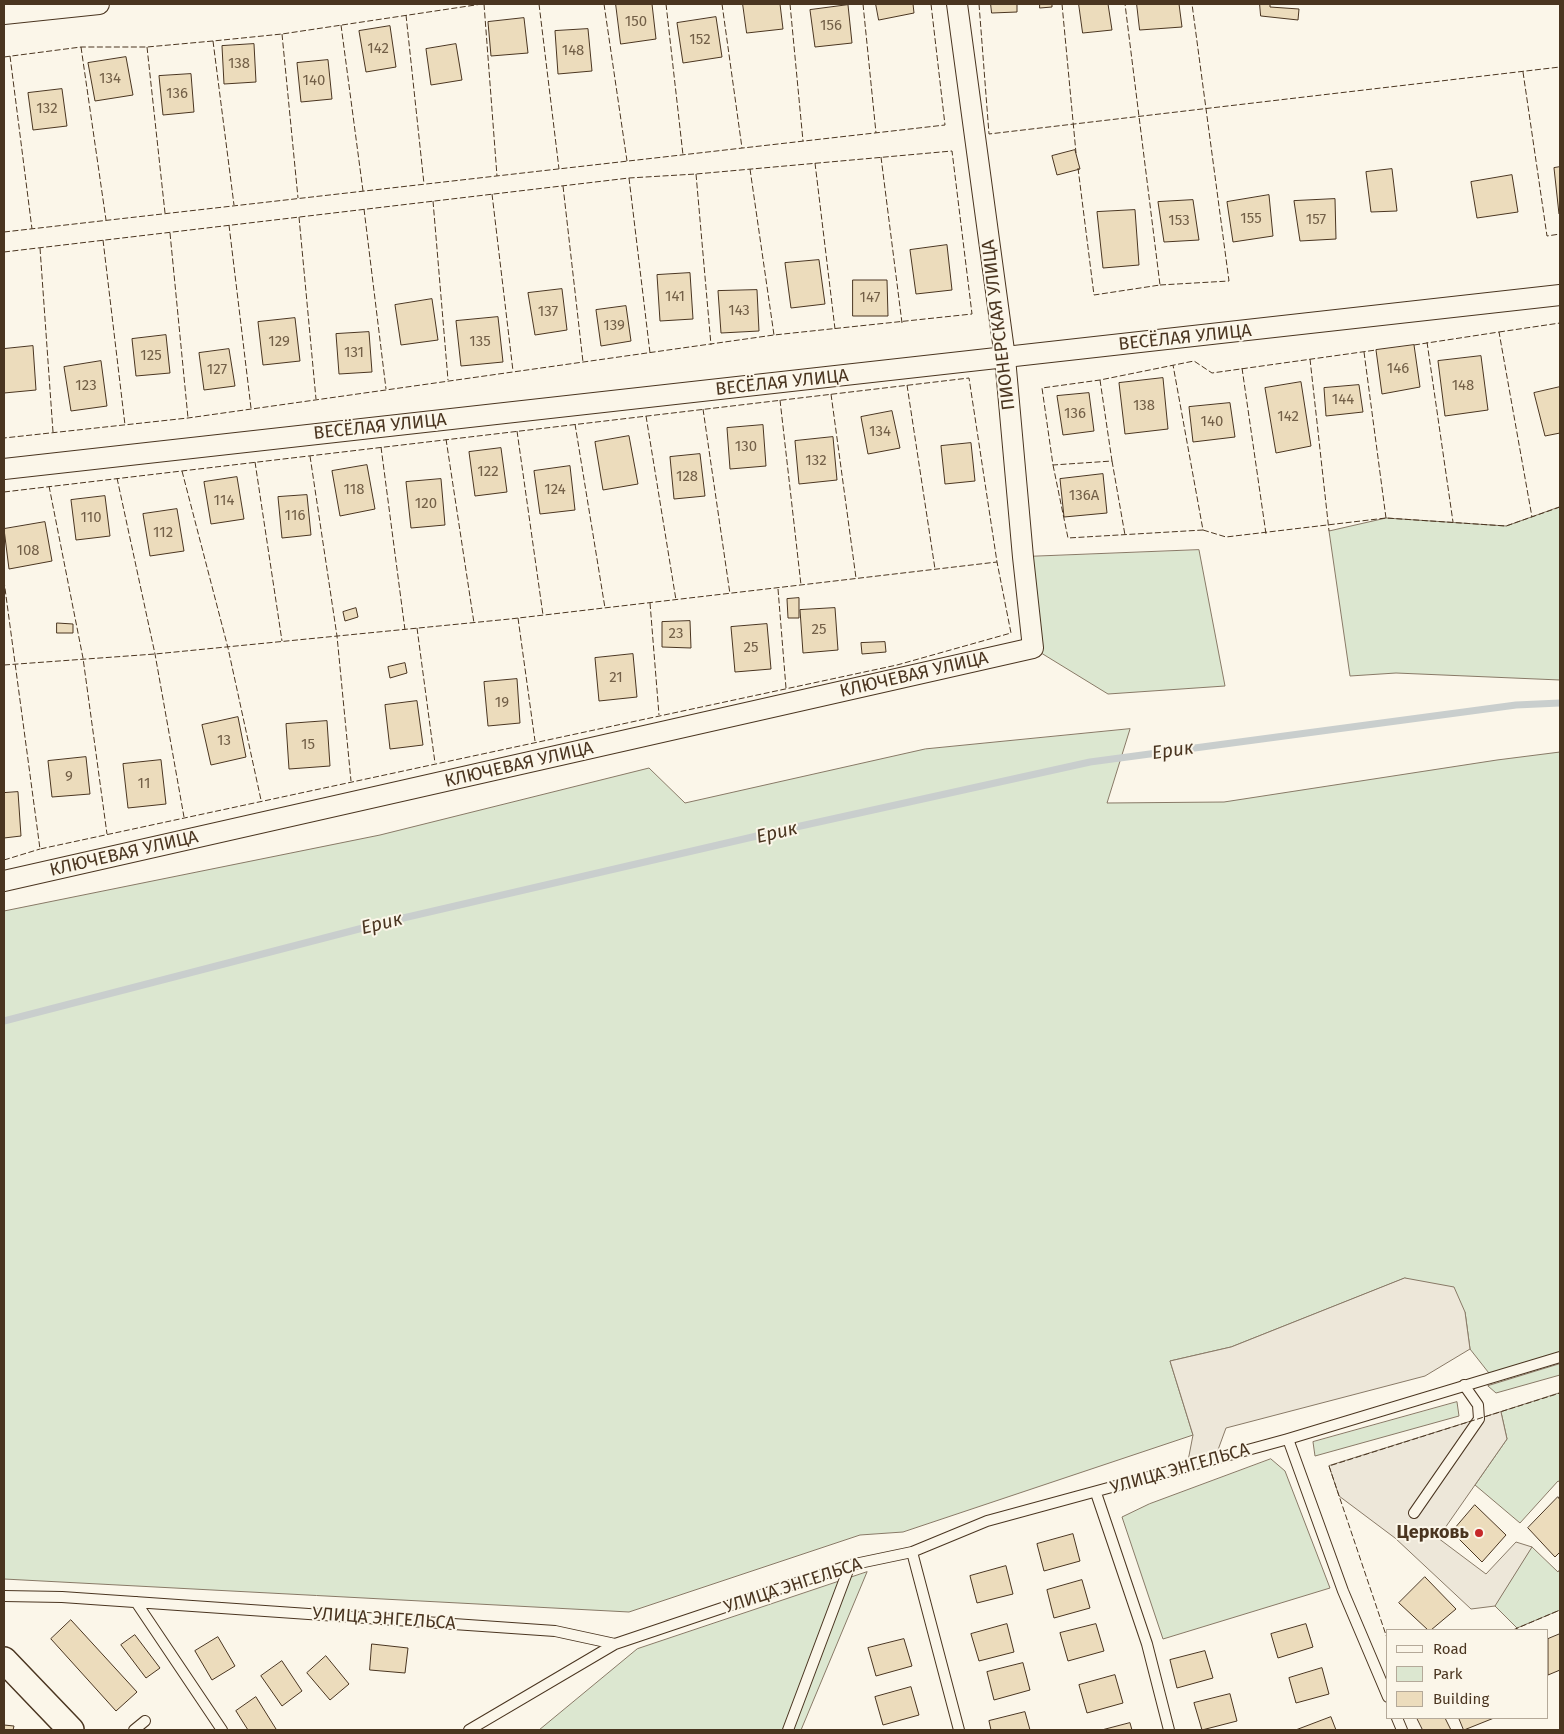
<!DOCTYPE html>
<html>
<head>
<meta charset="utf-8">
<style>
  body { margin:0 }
  #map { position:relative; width:1564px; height:1734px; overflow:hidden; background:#fbf6e9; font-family:"Fira Sans",sans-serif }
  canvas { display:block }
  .frame { position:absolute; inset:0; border:5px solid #4a3520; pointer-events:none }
  .legend { position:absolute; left:1386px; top:1629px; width:162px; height:90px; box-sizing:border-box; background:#fbf6e9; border:1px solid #b4a999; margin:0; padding:6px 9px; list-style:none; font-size:15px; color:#4a3520 }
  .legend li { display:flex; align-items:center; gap:10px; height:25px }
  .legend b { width:25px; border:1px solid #b4a999 }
</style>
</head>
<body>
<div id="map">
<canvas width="1564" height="1734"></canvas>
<div class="frame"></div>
<ul class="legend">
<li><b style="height:6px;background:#fbf6e9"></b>Road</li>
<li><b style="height:14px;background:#dce7d0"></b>Park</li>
<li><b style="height:14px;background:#ecdcbc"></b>Building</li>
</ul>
</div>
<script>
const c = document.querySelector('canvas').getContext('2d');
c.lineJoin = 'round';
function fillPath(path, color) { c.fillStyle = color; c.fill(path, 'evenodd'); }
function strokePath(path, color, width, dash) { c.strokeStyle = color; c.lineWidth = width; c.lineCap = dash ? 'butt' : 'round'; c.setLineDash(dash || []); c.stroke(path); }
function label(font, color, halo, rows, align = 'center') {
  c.font = font + ' "Fira Sans",sans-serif'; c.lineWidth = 4; c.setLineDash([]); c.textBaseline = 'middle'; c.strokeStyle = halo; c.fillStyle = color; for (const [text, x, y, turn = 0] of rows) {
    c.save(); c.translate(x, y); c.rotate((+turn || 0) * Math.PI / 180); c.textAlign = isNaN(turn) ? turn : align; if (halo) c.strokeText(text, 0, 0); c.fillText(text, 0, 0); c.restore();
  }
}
const green = new Path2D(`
  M1560,507V680L1396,673L1350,676L1329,531L1386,518L1506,526Z
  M1199,550L1225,686L1108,694L1033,648L1023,557Z
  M1130,729L1107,803L1224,802L1497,760L1560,752V1357L1492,1377L1470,1349L1465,1312L1405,1278L1231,1347L1170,1361L1193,1435L903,1532L860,1535L629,1612L4,1579V911L380,835L649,768L685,803L925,749Z
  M1560,1364V1375L1496,1393L1488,1386Z
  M1560,1393V1482L1558,1481L1520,1523L1475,1485L1507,1439L1501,1412Z
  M1457,1402L1459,1416L1315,1456L1313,1442Z
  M1271,1459L1285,1471L1330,1588L1163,1639L1122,1517L1149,1504Z
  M1532,1547L1558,1572L1560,1569V1610L1517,1628L1495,1606Z
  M867,1572L801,1730H539L637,1649Z`);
const parking = new Path2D(`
  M1405,1278L1454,1287L1465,1312L1470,1349L1425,1376L1226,1428L1215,1458L1187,1466L1193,1435L1170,1361L1231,1347Z
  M1501,1412L1507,1439L1438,1538L1486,1574L1516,1542L1532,1547L1495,1606L1471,1609L1395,1538L1339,1496L1329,1466Z`);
const stream = new Path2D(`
  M4,1021L386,922L787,829L1090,762L1516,705L1560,703`);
const building = new Path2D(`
  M616,4H652L656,39L621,44Z
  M743,4H780L783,29L747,33Z
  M876,4H913L914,13L879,20Z
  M991,4H1017V12L992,13Z
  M1040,4H1052V7L1040,8Z
  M1079,4H1108L1112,30L1083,33Z
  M1137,4H1179L1182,27L1140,30Z
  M1260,4H1270V7L1299,9L1298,20L1261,16Z
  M848,5L852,43L815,47L810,10Z
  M716,17L722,57L683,63L677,23Z
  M524,18L528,53L491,56L488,22Z
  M390,26L396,67L366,72L359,31Z
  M588,29L592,71L558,74L555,31Z
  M254,44L256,82L224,84L222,46Z
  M456,44L462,80L431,85L426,49Z
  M126,57L133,95L95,101L88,63Z
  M328,60L332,99L301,102L297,63Z
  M191,74L194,112L163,115L159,76Z
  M62,89L67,126L33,130L28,93Z
  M1075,150L1080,169L1057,175L1052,156Z
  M1560,167V214H1559L1554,168Z
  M1392,169L1397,211L1371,212L1366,172Z
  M1512,175L1518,212L1477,218L1471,182Z
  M1269,195L1273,236L1233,242L1227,202Z
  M1335,199L1336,239L1300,241L1294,201Z
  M1193,200L1199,240L1164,242L1158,202Z
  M1135,210L1139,265L1103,268L1097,212Z
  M947,245L952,290L916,294L910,250Z
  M819,260L825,304L791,308L785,263Z
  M690,273L693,319L660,321L657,275Z
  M853,280H887L888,316H853Z
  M562,289L567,330L535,335L528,293Z
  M757,290L759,331L721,333L718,291Z
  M432,299L438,340L401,345L395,305Z
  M626,306L631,341L601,346L596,310Z
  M498,317L503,362L461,366L456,321Z
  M295,318L300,361L263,365L258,322Z
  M369,332L372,372L339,374L336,334Z
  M166,335L170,373L136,376L132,339Z
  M1414,345L1420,387L1382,394L1376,350Z
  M33,346L36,390L4,393V349Z
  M229,349L235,386L204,390L199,353Z
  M1481,356L1488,410L1445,416L1438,361Z
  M101,361L107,406L71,411L64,367Z
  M1163,378L1168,429L1125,434L1119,383Z
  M1301,382L1311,446L1276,453L1265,388Z
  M1359,385L1363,412L1326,416L1324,388Z
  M1560,387V433L1545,436L1534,393Z
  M1089,393L1094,431L1063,435L1057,396Z
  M1230,403L1235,437L1193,442L1189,407Z
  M892,411L900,448L868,454L861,417Z
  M763,425L766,466L730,469L727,428Z
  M629,436L638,484L603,490L595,442Z
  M833,437L837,480L799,484L795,441Z
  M971,443L975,481L945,484L941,446Z
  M501,448L507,492L475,496L469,452Z
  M700,454L705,496L674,499L670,457Z
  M367,465L375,509L340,516L332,471Z
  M570,466L575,510L540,514L534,471Z
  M1103,474L1107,513L1064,517L1060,479Z
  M237,477L244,519L211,524L204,482Z
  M441,479L445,525L411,528L406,482Z
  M307,495L311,535L282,538L278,497Z
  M105,496L110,536L76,540L71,500Z
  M177,509L184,551L150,556L143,514Z
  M45,522L52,561L9,569L4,529Z
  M799,598V618H788L787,599Z
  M356,608L358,617L345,621L343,612Z
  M835,608L838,650L803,653L800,610Z
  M690,621L691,648L662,647V622Z
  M57,623L73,624V633H57Z
  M767,624L771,669L735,672L731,627Z
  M885,642L886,652L862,654L861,643Z
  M633,654L637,697L599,701L595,658Z
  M405,663L407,673L390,678L388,667Z
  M517,679L520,723L488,726L484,682Z
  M417,701L423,745L390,749L385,705Z
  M238,717L246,757L211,765L202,725Z
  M327,721L330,766L289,769L286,724Z
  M86,757L90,794L52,797L48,761Z
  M161,760L166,804L128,808L123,764Z
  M18,792L21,836L4,838V793Z
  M1558,1497L1560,1500V1552L1555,1557L1528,1528Z
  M1475,1505L1506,1535L1482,1562L1452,1532Z
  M1073,1534L1080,1561L1044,1571L1037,1544Z
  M1006,1566L1013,1594L977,1603L970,1576Z
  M1425,1577L1456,1609L1431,1630H1428L1399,1603Z
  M1082,1580L1090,1608L1054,1618L1047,1590Z
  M71,1620L137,1692L116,1711L51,1639Z
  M1007,1624L1014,1652L979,1661L971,1634Z
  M1096,1624L1104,1651L1068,1661L1060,1633Z
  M1306,1624L1313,1647L1278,1658L1271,1634Z
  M1560,1634V1670L1548,1675V1639Z
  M135,1635L160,1668L146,1678L121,1645Z
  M218,1637L235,1666L212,1680L195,1651Z
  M904,1639L912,1666L876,1676L868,1648Z
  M372,1644L408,1648L405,1673L370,1670Z
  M1205,1651L1213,1678L1177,1688L1170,1660Z
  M326,1656L349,1684L330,1700L307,1673Z
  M282,1661L302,1691L282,1706L261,1676Z
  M1023,1663L1030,1690L994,1700L987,1672Z
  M1322,1668L1329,1694L1296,1703L1289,1678Z
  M1115,1675L1123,1703L1087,1713L1079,1685Z
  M911,1687L919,1715L883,1725L875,1697Z
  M1230,1694L1237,1721L1202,1730L1194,1703Z
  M256,1697L276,1729L275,1730H248L236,1711Z
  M1025,1712L1030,1730H991L989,1721Z
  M1331,1717L1336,1730H1296Z
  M1417,1718H1445L1451,1730H1423Z
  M1459,1718H1494L1464,1730Z
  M1130,1723L1132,1730H1102Z
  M4,1725L14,1726L13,1730H4Z`);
const service = new Path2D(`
  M1288,1439L1343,1591L1388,1697
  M1096,1493L1147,1644L1169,1730
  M1414,1513L1479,1419L1478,1405L1464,1385
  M912,1552L959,1730
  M4,1596L62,1597L555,1631L615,1644L850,1565L912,1552L987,1521L1288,1439L1560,1357
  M136,1602L222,1730
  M1397,1718L1402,1730
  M134,1730L145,1721
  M469,1730L615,1644
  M788,1730L850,1565`);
const minor = new Path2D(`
  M4,14L99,4
  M4,469L1560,295
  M4,881L1033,648L1023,557L1005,358L957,4`);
const tertiary = new Path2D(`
  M4,1660L71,1730`);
const fence = new Path2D(`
  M484,4L497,176
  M539,4L559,169
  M604,4L627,161
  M666,4L683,155
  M722,4L742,148
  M790,4L803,141
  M863,4L876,133
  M979,4L989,134L1560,67
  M1062,4L1076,153
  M406,15L424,184
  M341,25L363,191
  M282,34L298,198
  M213,41L234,205
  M81,47L106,220
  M147,47L165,213
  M10,56L32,229
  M4,57L81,47H147L213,41L282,34L482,4
  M1523,72L1547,236L1560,234
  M881,157L902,323
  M815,163L835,329
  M1078,168L1094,295L1160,285L1125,4
  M750,169L774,335
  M696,174L711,345
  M629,178L650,353
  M563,186L583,362
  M492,194L513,371
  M433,201L448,380
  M364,209L386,389
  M299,217L316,399
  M229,225L251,408
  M4,232L945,125L931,4
  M170,233L188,418
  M103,240L125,425
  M40,248L53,432
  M4,252L629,178L696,174L952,151L972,314L774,335L188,418L4,438
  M1160,285L1229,281L1192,4
  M1499,332L1560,323
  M1427,342L1453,522
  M1414,345L1499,332L1532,517
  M1364,352L1386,518
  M1310,359L1329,531
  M1242,368L1266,534
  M1100,380L1112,461L1053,465L1042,388L1100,380L1194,361L1212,373L1376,350
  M907,385L935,569
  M831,394L856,578
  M780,400L801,585
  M703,409L730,594
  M646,416L676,600
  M575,424L605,608
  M517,431L543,615
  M446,439L474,623
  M381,447L405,630
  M310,456L337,636L351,781
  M1112,461L1125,535
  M255,462L282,641
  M1053,465L1068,538L1203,530L1173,365
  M182,471L228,648L261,800
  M117,478L155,654L184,817
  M49,486L83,658L107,834
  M4,492L969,378L997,562L1011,633L897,665L40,849L4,581
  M1203,530L1226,537L1386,518L1506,526L1560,507
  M778,589L786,688
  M650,603L659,715
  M518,618L535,741
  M417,628L435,763
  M4,665L155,654L510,619L997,562
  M4,860L40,849
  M1513,1630L1560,1610
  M1388,1641L1329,1466L1560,1393`);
const markers = [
  [1479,1533,5,"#c62828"]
];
const numberNames = [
  ["150",636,22],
  ["156",831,26],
  ["152",700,40],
  ["142",378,49],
  ["148",573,51],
  ["138",239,64],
  ["134",110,79],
  ["140",314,81],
  ["136",177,94],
  ["132",47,109],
  ["155",1251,219],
  ["157",1316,220],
  ["153",1179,221],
  ["141",675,297],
  ["147",870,298],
  ["143",739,311],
  ["137",548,312],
  ["139",614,326],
  ["129",279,342],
  ["135",480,342],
  ["131",354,353],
  ["125",151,356],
  ["146",1398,369],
  ["127",217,370],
  ["123",86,386],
  ["148",1463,386],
  ["144",1343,400],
  ["138",1144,406],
  ["136",1075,414],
  ["142",1288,417],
  ["140",1212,422],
  ["134",880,432],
  ["130",746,447],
  ["132",816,461],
  ["122",488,472],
  ["128",687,477],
  ["118",354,490],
  ["124",555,490],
  ["136А",1084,496],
  ["114",224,501],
  ["120",426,504],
  ["116",295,516],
  ["110",91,518],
  ["112",163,533],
  ["108",28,551],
  ["25",819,630],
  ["23",676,634],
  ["25",751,648],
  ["21",616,678],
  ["19",502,703],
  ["13",224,741],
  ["15",308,745],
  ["9",69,777],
  ["11",144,784]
];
const streetNames = [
  ["ПИОНЕРСКАЯ УЛИЦА",999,325,-97],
  ["ВЕСЁЛАЯ УЛИЦА",1185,338,-6],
  ["ВЕСЁЛАЯ УЛИЦА",782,383,-6],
  ["ВЕСЁЛАЯ УЛИЦА",380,427,-6],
  ["КЛЮЧЕВАЯ УЛИЦА",914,675,-13],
  ["КЛЮЧЕВАЯ УЛИЦА",519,765,-13],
  ["КЛЮЧЕВАЯ УЛИЦА",124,854,-13],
  ["УЛИЦА ЭНГЕЛЬСА",1180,1469,-16],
  ["УЛИЦА ЭНГЕЛЬСА",793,1586,-18],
  ["УЛИЦА ЭНГЕЛЬСА",384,1619,4]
];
const poiNames = [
  ["Церковь",1469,1533]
];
const waterNames = [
  ["Ерик",1173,751,-8],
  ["Ерик",777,833,-13],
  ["Ерик",382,924,-14]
];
fillPath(green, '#dce7d0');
strokePath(green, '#887966', 1);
fillPath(parking, '#ede7d9');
strokePath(parking, '#887966', 1);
strokePath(stream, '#c9cecd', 7);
fillPath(building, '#ecdcbc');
strokePath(building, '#4a3520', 1);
strokePath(service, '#4a3520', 12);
strokePath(minor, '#4a3520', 22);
strokePath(tertiary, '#4a3520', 28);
strokePath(service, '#fbf6e9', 10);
strokePath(minor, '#fbf6e9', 20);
strokePath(tertiary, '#fbf6e9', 25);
strokePath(fence, '#4a3520', 1, [6, 2.5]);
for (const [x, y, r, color] of markers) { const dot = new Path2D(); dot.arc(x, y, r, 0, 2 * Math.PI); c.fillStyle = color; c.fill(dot); strokePath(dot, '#fbf6e9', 2); }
label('15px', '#725f47', null, numberNames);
label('18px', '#4a3520', '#fbf6e9', streetNames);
label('bold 18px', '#4a3520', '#fbf6e9', poiNames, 'right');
label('italic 19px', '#4a3520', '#fbf6e9', waterNames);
</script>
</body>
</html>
